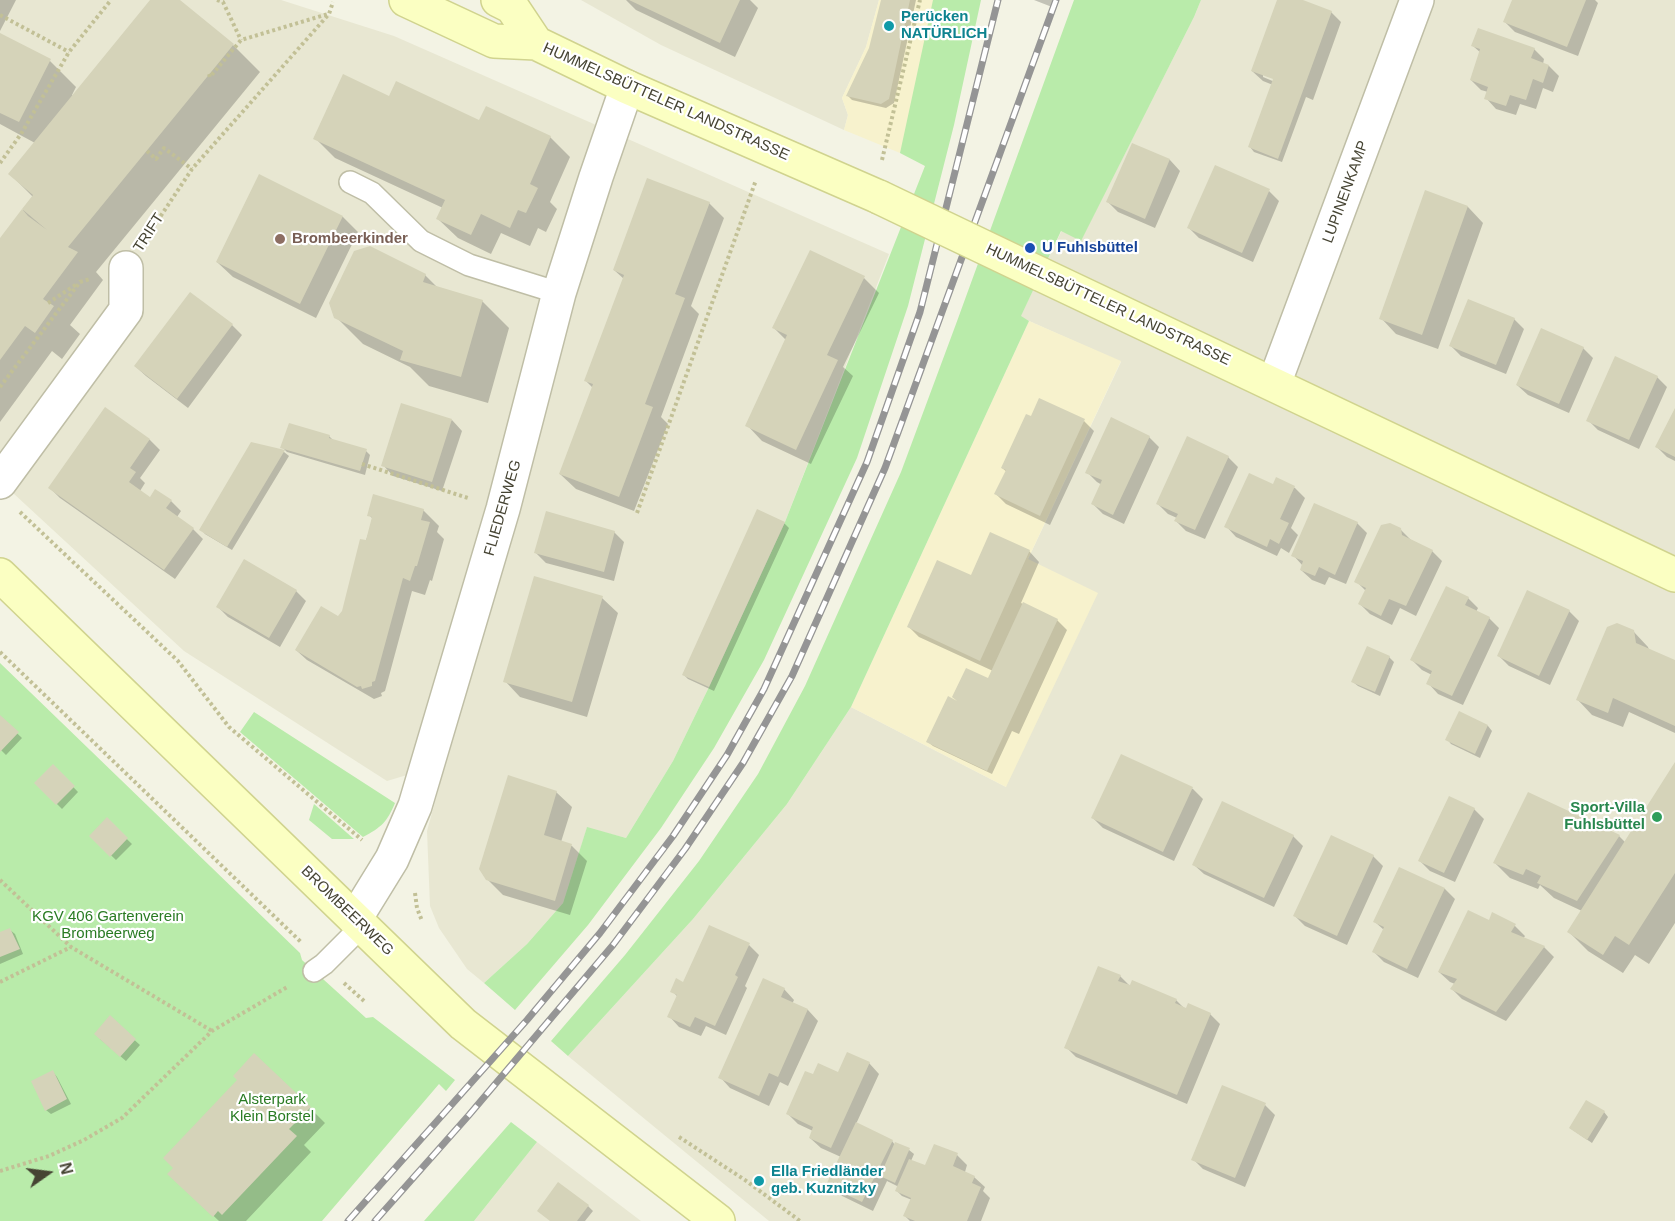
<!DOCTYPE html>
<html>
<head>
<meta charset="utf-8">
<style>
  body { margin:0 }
  #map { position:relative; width:1675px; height:1221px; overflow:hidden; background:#f3f3e4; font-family:Helvetica,sans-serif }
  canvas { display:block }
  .north { position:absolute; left:18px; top:1143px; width:60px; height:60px; -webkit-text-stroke:4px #fff; paint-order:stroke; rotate:76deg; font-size:16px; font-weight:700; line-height:24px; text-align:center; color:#464433 }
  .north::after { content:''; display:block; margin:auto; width:21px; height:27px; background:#464433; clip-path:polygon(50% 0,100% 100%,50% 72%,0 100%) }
</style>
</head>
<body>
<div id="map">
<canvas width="1675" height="1221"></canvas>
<div class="north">N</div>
</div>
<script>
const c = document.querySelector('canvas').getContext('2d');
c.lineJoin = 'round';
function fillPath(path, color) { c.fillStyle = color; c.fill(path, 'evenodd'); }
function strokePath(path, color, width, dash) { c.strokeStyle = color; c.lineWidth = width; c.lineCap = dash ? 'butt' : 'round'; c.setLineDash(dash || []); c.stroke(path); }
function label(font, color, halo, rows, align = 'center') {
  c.font = font + ' Helvetica,sans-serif'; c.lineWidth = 4.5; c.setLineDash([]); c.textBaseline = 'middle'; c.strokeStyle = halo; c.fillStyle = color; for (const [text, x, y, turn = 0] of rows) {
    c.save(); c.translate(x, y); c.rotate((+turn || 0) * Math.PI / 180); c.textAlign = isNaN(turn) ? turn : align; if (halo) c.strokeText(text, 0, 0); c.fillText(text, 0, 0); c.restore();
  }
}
const residential = new Path2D(`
  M0,0H281L394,36L889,254L785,522L709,687L673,761L626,838L587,828L563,903L527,944L484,983L467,969L439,928L430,906L427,831L440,784L407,775L387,781L184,651L0,481Z
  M581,0H879L866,47L842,98L848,115L844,130L661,45Z
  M1201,0H1675V1221H769L568,1056L693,919L787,804L851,707L1006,787L1028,559L1121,362L1020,317L1062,230L1081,240L1194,17Z
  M537,1142L641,1221H474Z`);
const commercial = new Path2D(`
  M879,0H945L900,153L844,130L848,115L842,98L866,47Z
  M1029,321L1121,361L1028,559L1098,593L1006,787L851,707Z`);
const green = new Path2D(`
  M933,0H981L954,125L908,306L857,458L764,660L714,748L661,828L588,925L515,1010L484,983L527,944L563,903L587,827L626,838L673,761L709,687L785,522L925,166L900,153Z
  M1074,0H1201L1194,17L1081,241L1061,231L1021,316L1029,321L851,707L787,804L693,919L568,1056L551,1041L625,955L699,861L758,774L805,686L901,472L956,324Z
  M0,663L300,953L302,960L366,1018L373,1017L455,1080L446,1091L439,1084L322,1221H0Z
  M254,712L395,803C387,822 382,827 363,837L240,732Z
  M314,804L354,839H332L309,820Z
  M511,1122L537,1142L474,1221H424Z`);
const shadow = new Path2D(`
  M0,0H16L0,31Z
  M152,0H178L233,45L260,72L96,272L103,280L70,325L80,334L62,359L52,351L0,422V241L33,197L10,174L35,143L0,124V35L50,61L76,87L72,95L73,96Z
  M626,0H750L758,8L735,57L636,10Z
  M884,0H916L894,103L886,108L852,100L848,96L870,49Z
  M1034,0H1055L1052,7Z
  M1278,0H1299L1331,12L1341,22L1313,100L1306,97L1282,162L1254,152L1250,147L1273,85L1263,81L1252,71ZM1263,74L1275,78V82L1263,77Z
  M1513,0H1595L1598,3L1578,56L1515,32L1505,22Z
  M1473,46L1534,49L1544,59L1543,64L1549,66L1559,76L1553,92L1543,88L1536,109L1520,104L1516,115L1496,109L1486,98L1488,92L1481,90L1471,80L1481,53Z
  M390,98L480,122L550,137L570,157L550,202L557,209L546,232L538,228L530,246L501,233L491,254L458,238L438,219L443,208L335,158L315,138Z
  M1133,145L1170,160L1180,171L1155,228L1118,212L1108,202Z
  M260,177L343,217L358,232L316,318L233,277L217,262Z
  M1269,191L1279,201L1253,262L1199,238L1189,228Z
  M1426,192L1468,207L1483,223L1438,349L1396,334L1381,318Z
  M709,203L724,218L691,306L699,314L661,417L668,424L634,511L576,489L560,474L593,388L586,381L624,279L614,270Z
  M425,275L439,289L482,301L509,328L488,403L429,386L410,367L363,344L336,317Z
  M864,278L879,293L843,367L853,376L811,464L762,441L747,425L787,341L774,328Z
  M190,294L232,325L242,335L188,408L146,376L135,366Z
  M1514,319L1524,329L1506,374L1461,356L1451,346Z
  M1583,348L1593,358L1569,413L1528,395L1517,385Z
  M1657,377L1667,387L1639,449L1598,430L1588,420Z
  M105,409L150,440L160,450L140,478L145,483L140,491L151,499L171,501L181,511L177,517L193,529L203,539L175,579L60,498L50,488Z
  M1675,411V461L1667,457L1657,447Z
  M452,420L462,431L442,491L393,476L383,465Z
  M1084,421L1094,431L1050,525L1006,504L996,494L1007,472L1002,468Z
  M329,436L334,441L366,451L370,455L365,475L287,452L282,447Z
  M1149,437L1159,447L1124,524L1103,514L1093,504L1102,485L1097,482L1087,472Z
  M252,443L284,452L289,456L232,550L205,534L201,529Z
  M1228,457L1238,467L1205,539L1186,531L1176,521L1177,518L1168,514L1158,504Z
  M1277,479L1295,488L1305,498L1291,528L1298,535L1289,553L1281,548L1277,556L1236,537L1226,526L1274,486Z
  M423,510L439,526L437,532L444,539L432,581L430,580L425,595L412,591L385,691L381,693L382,696L374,699L307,660L296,650L338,618L343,611L373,519L369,515Z
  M784,523L789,528L714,691L688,679L683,674Z
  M1357,523L1367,533L1346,584L1329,577L1325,585L1312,580L1301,570L1303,566L1293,555Z
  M1400,529L1411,540L1432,551L1442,561L1416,616L1400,608L1392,625L1370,614L1360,604L1366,591L1356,581Z
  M614,532L624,542L614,581L546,563L536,553Z
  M1029,551L1039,562L1021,603L1057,620L1067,630L1019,734L1012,731L992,774L933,746L928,742L960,704L989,680L993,671L919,637L909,627L972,577Z
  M296,591L306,601L280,647L228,617L218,607Z
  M602,598L618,613L587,717L520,697L505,681Z
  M1468,598L1478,608L1476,612L1489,618L1499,628L1463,705L1438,694L1428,683L1432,675L1422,670L1412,660Z
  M1569,611L1579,621L1550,685L1509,666L1499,656Z
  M1633,631L1648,647L1649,650L1675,662V733L1629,712L1623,727L1592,715L1577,699Z
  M1389,657L1394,662L1380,696L1358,686L1353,682Z
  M1459,713L1488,726L1492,731L1480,758L1451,744L1447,739Z
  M0,717L22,738L6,755L0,749Z
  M1122,756L1193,789L1203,799L1174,861L1103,828L1093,818Z
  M1675,764V923L1649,964L1635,955L1623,973L1588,951L1569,932L1582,911L1554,898L1540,885L1538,889L1510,878L1495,863L1619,836L1625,842Z
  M53,766L78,792L62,809L36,783Z
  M556,792L572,807L561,842L572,846L587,861L570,915L503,895L487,879Z
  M1474,809L1484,819L1455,882L1430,871L1420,861Z
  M107,820L132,844L116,860L91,836Z
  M1293,836L1303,846L1274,907L1204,874L1193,864Z
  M1373,856L1383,866L1347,945L1305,926L1295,916Z
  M1400,869L1445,889L1455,899L1418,978L1384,962L1374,952L1384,930L1375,922Z
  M1490,922L1515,926L1525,936L1523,939L1544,947L1554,957L1506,1021L1462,999L1452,989L1455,984L1450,982L1439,972Z
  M10,930L15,934L23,954L0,964V934Z
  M749,945L759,955L745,986L747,988L726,1035L706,1026L701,1036L679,1027L669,1016L678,997L672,991Z
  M1120,976L1131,987L1176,1000L1185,1009L1210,1014L1220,1024L1187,1104L1076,1057L1066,1047Z
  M784,989L794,1000L792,1004L808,1010L818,1021L788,1086L780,1082L769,1106L730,1088L720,1077Z
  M110,1018L140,1045L126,1061L100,1039Z
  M869,1063L879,1074L856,1124L892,1141L895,1145L909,1150L914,1154L911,1161L926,1167L957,1155L967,1165L965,1172L974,1177L985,1187L983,1191L990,1198L981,1221H910L905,1216L912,1200L902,1196L897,1191L899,1187L887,1181L873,1211L838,1194L828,1184L841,1157L821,1148L810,1138L813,1131L798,1124L788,1114L814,1076L838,1074Z
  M53,1072L57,1077L71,1104L51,1114L46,1110Z
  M1265,1105L1275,1115L1245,1187L1203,1169L1193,1159Z
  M310,1108L325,1123L304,1145L311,1152L246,1221H219L185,1189L175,1168Z
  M1604,1112L1608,1117L1592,1143L1570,1128Z
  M588,1206L593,1211L585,1221H551Z`);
const building = new Path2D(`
  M150,0H180L234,44L68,247L78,252L43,299L54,306L35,333L25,326L0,360V238L22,209L28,216L47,230L22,209L33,195L8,174Z
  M629,0H740L720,43Z
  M881,0H910L889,99L881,104L846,96L869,48Z
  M1277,0H1303L1332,11L1278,159L1248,147L1273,79L1251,71Z
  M1512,0H1586L1567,47L1503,22Z
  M1478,28L1535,48L1531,58L1549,65L1543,83L1533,79L1526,100L1510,95L1506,106L1484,99L1488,87L1470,80L1480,49L1471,46Z
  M0,33L51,59L19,122L0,113Z
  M343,74L389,96L396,81L479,120L486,106L551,136L530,184L538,188L526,213L518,210L510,228L481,214L471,235L436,219L445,200L313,139Z
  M1132,143L1170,159L1145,219L1106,202Z
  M1215,165L1270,189L1242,253L1187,228Z
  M259,174L343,216L300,304L216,262Z
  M647,178L710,202L675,294L685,298L645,404L653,407L619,497L559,474L593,384L584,381L624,275L613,270Z
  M1425,190L1468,206L1422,335L1379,319Z
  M370,246L426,274L423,282L483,300L461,377L400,360L403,351L334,318L329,303L354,251Z
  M810,250L865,276L827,355L838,360L796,450L745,426L787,335L772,328Z
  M190,292L233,324L177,399L134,366Z
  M1468,299L1515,318L1496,365L1449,346Z
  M1541,328L1584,347L1559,404L1516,385Z
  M1615,356L1658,376L1629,440L1586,421Z
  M1039,398L1085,419L1040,516L994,494L1006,470L1001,468L1026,414L1031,416Z
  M401,403L452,419L432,482L381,466Z
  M105,407L150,439L130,468L136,472L129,482L150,497L155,489L172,500L166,508L194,528L164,570L48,488Z
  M1675,408V457L1655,447Z
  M1111,417L1150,436L1113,515L1091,504L1102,480L1085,473Z
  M289,423L330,435L329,438L367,449L360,471L280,448Z
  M1187,436L1229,456L1195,530L1174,521L1178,514L1156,504Z
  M251,442L285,450L227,547L199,530Z
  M1249,473L1273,484L1276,477L1295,486L1280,519L1289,523L1279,544L1270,539L1267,547L1224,527Z
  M373,494L424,509L421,520L430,522L417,566H415L410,581L403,578L375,681L372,682V686L362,689L361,686L357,687L295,650L321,606L338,616L342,611L360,539L366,540L372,517L367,516Z
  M1314,503L1358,522L1335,575L1319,567L1315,576L1300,570L1303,561L1291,556Z
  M757,509L785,522L709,687L682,675Z
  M546,511L615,531L604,572L534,553Z
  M1390,523L1401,528L1402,535L1433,550L1406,606L1389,599L1381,616L1358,604L1366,588L1354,582L1381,525Z
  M990,532L1030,550L980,661L907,627L937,560L971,575Z
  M244,559L297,590L269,638L216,607Z
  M534,576L603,596L572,702L503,682Z
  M1446,586L1469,597L1465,605L1490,617L1452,696L1426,684L1432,671L1410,660Z
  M1527,590L1570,610L1539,676L1497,656Z
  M1023,602L1058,619L987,771L926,742L948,696L957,701L952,697L966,668L988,678Z
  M1617,623L1634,630L1636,643L1675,660V726L1613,698L1608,713L1576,700L1607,627Z
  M1367,646L1390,656L1375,692L1351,682Z
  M1459,711L1488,725L1475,754L1445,740Z
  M0,715L19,732L0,752Z
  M1121,754L1193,787L1163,852L1091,818Z
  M1675,762V873L1629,945L1615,936L1603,955L1567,932Z
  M53,764L75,786L56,805L34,783Z
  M508,775L557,791L544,835L572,844L555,901L486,880L479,869Z
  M1528,792L1620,835L1577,901L1537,883L1541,876L1526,869L1523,875L1493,863Z
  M1449,796L1475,808L1444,873L1418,861Z
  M1222,801L1294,835L1264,898L1192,865Z
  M107,817L128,838L110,857L89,836Z
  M1331,835L1374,855L1337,936L1293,916Z
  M1399,867L1445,888L1407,969L1372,952L1384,927L1373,922Z
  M1468,910L1489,920L1492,912L1516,924L1511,932L1545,946L1496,1012L1450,989L1457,979L1438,972Z
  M709,925L750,943L735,975L738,977L715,1026L695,1017L690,1027L667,1017L677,995L670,992L676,978L683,982Z
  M10,928L20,949L0,957V932Z
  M1098,966L1121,975L1118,981L1130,985L1132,980L1177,999L1175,1003L1186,1008L1188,1003L1211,1013L1177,1095L1064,1048Z
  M763,978L785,988L781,997L808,1009L778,1077L769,1073L759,1096L718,1078Z
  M110,1015L136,1039L120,1057L94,1034Z
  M847,1052L870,1062L831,1148L809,1138L813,1127L786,1114L805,1071L813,1074L818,1063L838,1072Z
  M254,1053L311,1107L289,1129L297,1136L222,1215L218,1211L213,1217L167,1174L173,1168L163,1158L237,1080L233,1076Z
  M53,1070L67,1099L45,1111L31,1081Z
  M1222,1085L1266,1103L1235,1178L1191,1160Z
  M1586,1100L1605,1111L1587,1140L1569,1128Z
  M856,1122L893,1140L862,1202L826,1185Z
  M895,1142L910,1148L895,1183L880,1176Z
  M934,1144L958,1153L953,1166L975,1176L972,1183L981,1187L967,1221H915L903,1216L911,1198L895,1191L909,1159L925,1165Z
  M558,1182L589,1205L577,1221H550L537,1211Z`);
const path = new Path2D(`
  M217,0L223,2L241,40
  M0,15L69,52
  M209,74L210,77L241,40L328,14
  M147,151L156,159L164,148L192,169
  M882,160L920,0
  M0,163L21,134L69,52L111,0
  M144,241L192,169L329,14L333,2
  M48,303L77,284
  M0,387L80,282L90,279
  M362,464L468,498
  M20,512L178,661L229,727L362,840
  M637,513L756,180
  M0,652L302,943
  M0,880L71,947L212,1031
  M415,893L417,908L422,921
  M0,982L71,947
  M344,983L364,1001
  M679,1137L745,1180L800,1221
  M0,1171L49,1156L84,1140L122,1118L212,1031L289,986`);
const lane = new Path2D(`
  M350,182L372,193L421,241L469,265L559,293
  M314,971L324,964L362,926`);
const street = new Path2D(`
  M1274,384L1417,0
  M0,482L126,310V268
  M355,919L392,859L415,806L503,509L559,293L596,177L627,87`);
const secondary = new Path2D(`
  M406,0L494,41L536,43L627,87L879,197
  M498,0L512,7L536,43
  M1040,274L1675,575
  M0,575L463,1024L718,1221`);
const rail = new Path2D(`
  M348,1221L527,1020L600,933L673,836L727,755L764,689L867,462L920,312L998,0
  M375,1221L469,1115L613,945L685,849L743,763L792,676L885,468L1056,0`);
const secondaryBridge = new Path2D(`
  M879,197L1040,274`);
const markers = [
  [889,26,6,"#0f9aa8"],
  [280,239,6,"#8d6e63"],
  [1030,248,6,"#1a4fb4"],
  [1657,817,6,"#2e9e5b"],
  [759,1181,6,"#0f9aa8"]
];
const cultureNames = [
  ["Perücken",901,17],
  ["NATÜRLICH",901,34],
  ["Ella Friedländer",771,1172],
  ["geb. Kuznitzky",771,1189]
];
const streetNames = [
  ["HUMMELSBÜTTELER LANDSTRASSE",666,102,24],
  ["LUPINENKAMP",1346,192,-70],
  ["TRIFT",149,233,-57],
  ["HUMMELSBÜTTELER LANDSTRASSE",1108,305,25],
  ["FLIEDERWEG",503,508,-74],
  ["BROMBEERWEG",347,911,44]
];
const educationNames = [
  ["Brombeerkinder",292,239]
];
const transitNames = [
  ["U Fuhlsbüttel",1042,248]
];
const leisureNames = [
  ["Sport-Villa",1645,808],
  ["Fuhlsbüttel",1645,825]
];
const parkNames = [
  ["KGV 406 Gartenverein",108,917],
  ["Brombeerweg",108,934],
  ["Alsterpark",272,1100],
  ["Klein Borstel",272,1117]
];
fillPath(residential, '#e8e7d2');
fillPath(commercial, '#f7f2cd');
fillPath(green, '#b9ebaa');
fillPath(shadow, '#0003');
fillPath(building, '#d5d3b9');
strokePath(lane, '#bfbea6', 24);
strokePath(street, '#bfbea6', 36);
strokePath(secondary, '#d0d38e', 36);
strokePath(path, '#c2c096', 4, [3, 3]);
strokePath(lane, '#fff', 21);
strokePath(street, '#fff', 33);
strokePath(secondary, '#fbffc2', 33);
strokePath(rail, '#959595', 7);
strokePath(rail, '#fff', 4.5, [14]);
strokePath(secondaryBridge, '#d0d38e', 36, []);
strokePath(secondaryBridge, '#fbffc2', 33);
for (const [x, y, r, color] of markers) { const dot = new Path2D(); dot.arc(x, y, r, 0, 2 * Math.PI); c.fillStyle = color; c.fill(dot); strokePath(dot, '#fff', 2); }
label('bold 15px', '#0d838f', '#fff', cultureNames, 'left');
label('15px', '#464433', '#fff', streetNames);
label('bold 15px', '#785e54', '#fff', educationNames, 'left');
label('bold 15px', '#164399', '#fff', transitNames, 'left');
label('bold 15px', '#27864d', '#fff', leisureNames, 'right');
label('15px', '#297b23', '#fff', parkNames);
</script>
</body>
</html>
